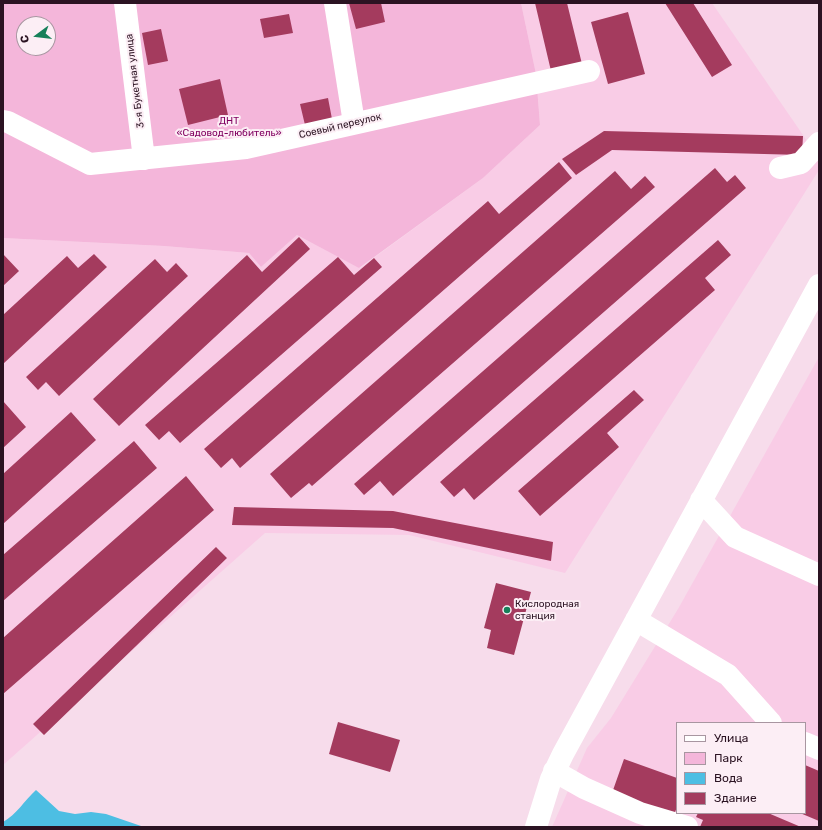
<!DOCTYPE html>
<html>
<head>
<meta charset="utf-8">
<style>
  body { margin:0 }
  #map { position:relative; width:822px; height:830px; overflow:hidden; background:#f7dceb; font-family:Rubik,sans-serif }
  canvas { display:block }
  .frame { position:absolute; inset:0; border:4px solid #2b1322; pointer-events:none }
  .legend { position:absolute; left:676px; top:722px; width:130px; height:92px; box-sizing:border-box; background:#fceef5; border:1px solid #a896a1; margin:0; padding:5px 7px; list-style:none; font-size:12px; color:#2b1322 }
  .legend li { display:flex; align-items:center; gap:8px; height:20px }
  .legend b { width:20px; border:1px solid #a896a1 }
  .north { position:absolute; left:16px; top:16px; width:40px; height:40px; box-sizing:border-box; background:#fceef5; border:1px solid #a896a1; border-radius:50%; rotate:255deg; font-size:11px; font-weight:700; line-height:16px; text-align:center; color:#2b1322 }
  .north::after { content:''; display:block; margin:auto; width:14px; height:18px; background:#17805a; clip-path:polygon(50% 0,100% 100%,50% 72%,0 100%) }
</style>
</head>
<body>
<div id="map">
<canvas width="822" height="830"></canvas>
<div class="frame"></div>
<ul class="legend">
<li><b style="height:5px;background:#fff"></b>Улица</li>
<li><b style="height:11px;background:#f4b6da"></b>Парк</li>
<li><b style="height:11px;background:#4dbee3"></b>Вода</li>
<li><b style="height:11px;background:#a43b5e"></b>Здание</li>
</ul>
<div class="north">С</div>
</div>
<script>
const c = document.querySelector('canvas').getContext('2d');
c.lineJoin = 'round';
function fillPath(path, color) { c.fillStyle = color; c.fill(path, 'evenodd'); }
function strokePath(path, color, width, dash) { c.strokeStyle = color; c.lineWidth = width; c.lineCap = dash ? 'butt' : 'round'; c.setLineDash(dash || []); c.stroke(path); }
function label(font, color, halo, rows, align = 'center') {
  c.font = font + ' Rubik,sans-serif'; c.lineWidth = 4; c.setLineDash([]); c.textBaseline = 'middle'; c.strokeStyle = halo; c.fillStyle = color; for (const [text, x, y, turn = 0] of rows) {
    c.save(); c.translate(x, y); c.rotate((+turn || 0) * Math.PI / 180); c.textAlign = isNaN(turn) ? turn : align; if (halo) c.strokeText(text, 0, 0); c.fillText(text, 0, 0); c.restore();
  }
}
const built = new Path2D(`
  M521,3H712L803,135L819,160V170L565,573L409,535L265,533L3,765V238L164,246L249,253L261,267L297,235L360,268L483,178L540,125L536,74Z
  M819,357V827H552L587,748L611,718L678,609ZM677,723H805V813H677Z`);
const green = new Path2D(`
  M3,3H521L536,74L540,125L483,178L359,268L297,235L261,267L249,253L164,246L3,238ZM24,24H48V48H24Z`);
const water = new Path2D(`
  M36,790L59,811L75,814L91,812L106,814L144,827H3V822C17,814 24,801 36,790Z`);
const building = new Path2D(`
  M349,3H381L385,22L356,29Z
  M535,3H567L582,64L551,71Z
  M665,3H693L732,65L712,77Z
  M628,12L645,74L608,84L591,22Z
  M289,14L293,33L264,38L260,19Z
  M161,29L168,61L148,65L142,33Z
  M220,79L228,115L188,125L179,89Z
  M328,98L332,119L305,125L300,104Z
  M604,131L803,136L802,155L612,150L576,175L562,159Z
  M559,162L572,178L240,468L232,458L221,468L204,449L488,201L499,214Z
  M715,168L727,182L735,175L746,188L393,496L380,481L364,495L354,484Z
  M615,171L631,189L645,176L655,187L312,486L309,483L291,498L270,474Z
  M299,237L310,249L119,426L93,399L247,255L262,272Z
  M718,240L731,255L705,278L715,290L474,500L464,488L454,497L440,482Z
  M3,254L19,271L3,286Z
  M94,254L107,267L3,364V315L67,256L78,268Z
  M338,257L354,275L374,258L382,267L180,443L169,431L159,440L145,425Z
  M155,259L167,272L176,263L188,276L59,396L46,382L38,390L26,377Z
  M634,390L644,400L607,433L619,447L540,516L518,491Z
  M3,401L26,427L3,448Z
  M71,412L96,440L3,524V474Z
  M134,441L157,468L3,601V555Z
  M186,476L214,510L3,694V638Z
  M234,507L393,511L553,542L551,561L393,528L232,525Z
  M216,547L227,558L44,735L33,724Z
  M496,583L531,592L514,655L487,648L491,630L484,628Z
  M338,722L400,740L390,772L329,754Z
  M624,759L677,778V807L674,815L612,793Z
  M805,765L819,771V821L800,813H805Z
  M698,813H768L801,827H700L703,820L696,817Z`);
const minor = new Path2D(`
  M125,3L144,159
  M335,3L354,123
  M3,121L8,122L90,164L246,148L589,71
  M780,168L801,163L819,143
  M701,500L735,537L819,575
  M636,620L728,675L771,723
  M805,743L819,749
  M554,771L584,788L640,813L687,827
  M536,827L551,779L563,754L819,285`);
const markers = [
  [507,610,4,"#17805a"]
];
const streetNames = [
  ["3-я Букетная улица",135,81,-97],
  ["Соевый переулок",340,126,-13]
];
const parkNames = [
  ["ДНТ",229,121],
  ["«Садовод-любитель»",229,133]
];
const poiNames = [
  ["Кислородная",515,604],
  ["станция",515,616]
];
fillPath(built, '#f9cce6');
fillPath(green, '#f4b6da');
fillPath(water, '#4dbee3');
fillPath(building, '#a43b5e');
strokePath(minor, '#fff', 22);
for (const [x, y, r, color] of markers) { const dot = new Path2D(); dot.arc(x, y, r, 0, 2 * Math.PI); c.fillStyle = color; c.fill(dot); strokePath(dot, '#fceef5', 1.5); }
label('10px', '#2b1322', '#fceef5', streetNames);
label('10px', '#800060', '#fceef5', parkNames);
label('10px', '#2b1322', '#fceef5', poiNames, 'left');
</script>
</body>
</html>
